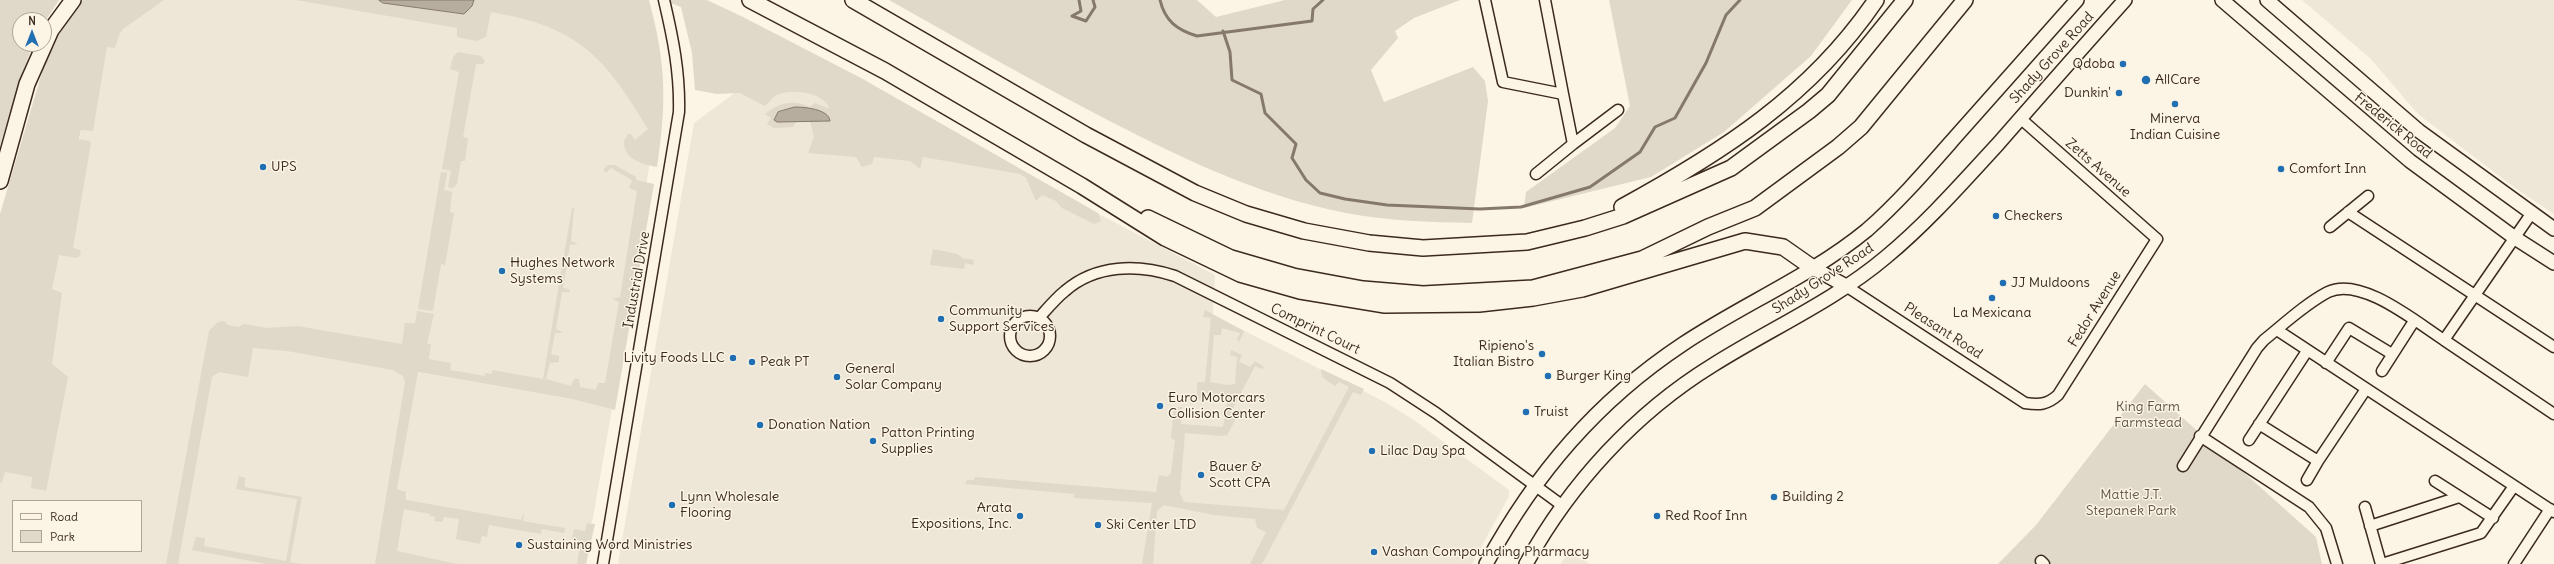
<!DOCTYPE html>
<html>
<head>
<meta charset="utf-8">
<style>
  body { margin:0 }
  #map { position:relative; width:2554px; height:564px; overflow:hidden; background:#fcf5e5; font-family:Delius,sans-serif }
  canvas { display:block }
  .legend { position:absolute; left:12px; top:500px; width:130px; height:52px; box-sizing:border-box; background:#fcf5e5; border:1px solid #afa495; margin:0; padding:5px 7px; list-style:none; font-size:12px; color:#3b2a1e }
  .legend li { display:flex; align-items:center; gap:8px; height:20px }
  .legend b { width:20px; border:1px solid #afa495 }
  .north { position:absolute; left:12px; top:12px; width:40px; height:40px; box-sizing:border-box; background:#fcf5e5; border:1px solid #afa495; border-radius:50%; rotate:0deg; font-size:11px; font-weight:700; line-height:16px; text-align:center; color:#3b2a1e }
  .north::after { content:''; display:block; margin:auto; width:14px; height:18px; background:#1f6fb2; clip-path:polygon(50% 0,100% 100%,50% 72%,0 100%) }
</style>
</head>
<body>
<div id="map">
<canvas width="2554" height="564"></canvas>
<ul class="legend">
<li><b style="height:5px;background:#fcf5e5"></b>Road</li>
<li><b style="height:11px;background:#e0d8c8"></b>Park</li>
</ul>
<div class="north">N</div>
</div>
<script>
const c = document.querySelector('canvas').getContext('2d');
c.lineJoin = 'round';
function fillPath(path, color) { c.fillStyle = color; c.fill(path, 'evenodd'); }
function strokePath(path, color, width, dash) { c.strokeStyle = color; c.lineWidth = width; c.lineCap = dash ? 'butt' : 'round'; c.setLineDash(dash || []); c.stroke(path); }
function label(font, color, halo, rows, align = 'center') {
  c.font = font + ' Delius,sans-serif'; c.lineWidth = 3; c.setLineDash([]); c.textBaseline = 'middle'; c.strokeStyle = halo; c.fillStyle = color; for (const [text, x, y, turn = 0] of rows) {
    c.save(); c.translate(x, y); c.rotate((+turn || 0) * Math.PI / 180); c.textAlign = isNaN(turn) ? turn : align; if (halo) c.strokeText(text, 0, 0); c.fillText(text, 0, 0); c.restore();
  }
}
const built = new Path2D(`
  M157,0H348L470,21L490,6L559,22L608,60L656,127L609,400L414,366L391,497L406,500L407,494L404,491L397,490L417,372L572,399L612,409L592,523H588L585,564H0V462L48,310L98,39ZM13,501H141V551H13Z
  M2302,0H2554V214L2515,188L2418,114L2370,58Z
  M790,52L1215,275L1213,315L1381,400L1411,418L1509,490V496L1472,564H618L694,123Z
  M1567,552L1590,564H1561Z`);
const green = new Path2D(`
  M0,0H59L44,23V20H20V44H33L20,79L0,146Z
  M83,0H164L123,29L119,35L115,48L107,47L93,131L81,130L79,139L89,141L91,143L73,248L80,250L81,254L77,258L59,255L52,289L62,293L52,364L68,377L46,491L31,488L32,477L5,472L2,482L0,483V214L43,69L62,29Z
  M296,0H379L383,3L464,14L472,6L474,0H649C666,64 667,101 657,167C642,164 623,159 624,141L628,134H631L635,140L648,129C604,56 579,27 491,12L486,37L476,41L457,37V28Z
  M663,0H707L743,17L861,78L1098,213L1101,221L1094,224L1062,208L1056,201L1042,195L1036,201L1026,178L1020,174L923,157L920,169L910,161L874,157L872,164L862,167L856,157L808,153L814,137L810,121L825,122L831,119L790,121H797L793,127L774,128L767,124L771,118L765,114C778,103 794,99 810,107L815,103L830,109C823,92 794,89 779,94C774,95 769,103 765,106L740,93L717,94L695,90L692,53L681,7Z
  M889,0H1197L1216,17L1285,0H1460L1414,18L1395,31L1398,38L1371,70L1384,102L1473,67L1485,81L1488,101L1472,223C1430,222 1388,221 1346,213C1258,196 1177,156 1098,115C1027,78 958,39 889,0Z
  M1609,0H1852L1811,56L1724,132L1651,177L1524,208L1526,192L1615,128L1630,106Z
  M458,52L481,56L485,61L483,64H476L463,137L468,138L465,161H461L457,184L453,188L448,187L451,171L442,169L459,72L450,69L453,57Z
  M608,165H615L636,177V180L654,184L615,410L572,399L418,372L397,489L406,492V500L521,520L524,513L523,521L565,528L564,533L542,529L541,534L489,525L487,537L482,536L480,544L456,539L459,519L444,517L442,522L434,521L435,517L430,516V514L404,509L397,551L457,564H375L405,382L403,376L393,370L287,351L253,348L248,377L219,372L212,377L178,564H166L209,331L218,322L224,321L228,325L239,327L243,324L268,328L297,326L402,344L405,323H415L417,311L434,314L427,344H431L429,359L451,363L450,370L485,376V373L492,374V370L543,379L572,208H574L571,241L578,244L570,245L563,288L569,289L570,292H562L556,329L563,333H555L551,354L559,356V362L550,363L546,379L571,386L574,379H579L580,387L596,390L598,383H605L619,302L612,299L620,297L637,191L629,188L632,180L611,168L605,173L604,169Z
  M441,172L447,173L444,190L452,192L450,212L454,213L445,265L441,264L433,311L418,309Z
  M933,249L957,254L963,258L974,260L973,265L965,263L964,269L930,265Z
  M1205,310L1244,331L1239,342L1237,339L1240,333L1222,328L1221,335H1214L1210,382L1227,385L1235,384L1237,357L1230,355L1231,350L1242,355L1239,362L1250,367L1255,361L1264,367L1262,369L1255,366L1230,414L1236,419L1227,435L1222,436L1185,433L1180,493L1184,502L1284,510L1349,387L1339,382L1335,386C1328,381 1320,378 1321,369L1364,389L1361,395L1353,392L1262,564H1250L1266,532L1257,528L1255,519L1214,515L1164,505L1157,511L1153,564H1142L1152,503L1074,498V494L965,484L967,480H974L975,477L1156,492L1159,475L1167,477L1171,473L1175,440L1171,438L1174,407H1182L1181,424L1223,427L1227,403L1225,395L1202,392L1200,400L1197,399V382H1205L1211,318L1203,317Z
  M2145,384L2316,537L2322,564H1998L2036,525Z
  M239,476L245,478V487L302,497L290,562L302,564H267L192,550L196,537L205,538L204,546L286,561L297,499L236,489Z
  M587,523L595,524L586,564H577L581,541L572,539L574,529L585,531Z`);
const water = new Path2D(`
  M379,0H474L472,6L464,14L383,3Z
  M795,107C804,107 829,109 830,121L777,122L774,120L778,112Z`);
const stream = new Path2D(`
  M1079,0L1081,11L1072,16L1086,21L1095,7L1093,0
  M1160,0C1165,21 1177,30 1197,36L1312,21L1313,9L1323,0
  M1223,31L1230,52L1232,80L1261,94L1265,113L1296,144L1292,158L1306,180L1320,193L1345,199L1387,205L1480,209L1521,207L1590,187L1640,152L1655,127L1675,118L1706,63L1726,15L1740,0`);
const minor = new Path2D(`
  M1485,0L1503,82L1563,94L1545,0
  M1573,144L1618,110
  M1536,174L1573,144L1563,94
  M2348,212L2554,347
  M2531,214L2444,340L2554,414
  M2330,227L2368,196
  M1846,286L2025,403C2039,405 2047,405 2058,395L2157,239L2020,118
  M1010 336a20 20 0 1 1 40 0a20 20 0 1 1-40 0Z
  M1039,318C1047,309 1055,299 1065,291C1096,264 1138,264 1175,276L1390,383L1436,413L1563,506
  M2277,330L2554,512
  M2326,363L2349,328L2392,354
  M2382,371L2414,321
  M2259,424L2318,461L2366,389
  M2200,436L2309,507L2326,528L2337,564
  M2249,440L2307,351
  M2183,466L2257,348L2264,340C2284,324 2305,304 2328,292C2361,276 2416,322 2444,340
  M2307,480L2318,461
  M2435,481L2493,518
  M2365,507L2381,564
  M2370,526L2459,497
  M2041,561L2044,564
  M603,564L679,112C680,73 673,38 664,0
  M2382,564L2481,533L2514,486
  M2514,564L2550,509`);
const major = new Path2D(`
  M2222,0L2410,161L2515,238L2554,263
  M2267,0L2419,131L2554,229
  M1813,268L1846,286
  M1486,564C1535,474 1597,401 1683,344C1743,304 1811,276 1867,230C1900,201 1929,167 1958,134C1998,89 2037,45 2077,0
  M1526,564C1570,484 1635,413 1713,365C1770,329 1834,301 1886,257C1927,223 1962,183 1998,144C2040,96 2082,48 2125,0`);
const highway = new Path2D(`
  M750,0L885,71L1082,186L1165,238L1240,274L1300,291L1385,305L1479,304L1533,298L1582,289L1745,241L1783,247L1813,268
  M853,0L1086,135L1195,193L1246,214L1304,231L1369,243L1423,248L1527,242L1585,228L1623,216L1731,168L1809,111L1828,95L1905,0
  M0,181L27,84L51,30L73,0
  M1622,207C1721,153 1811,96 1876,0
  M1148,218L1231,258L1293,276L1363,289L1423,294L1533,288L1642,259L1708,227L1755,208L1838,147L1861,127L1965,0`);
const markers = [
  [2123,64,4,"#1f6fb2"],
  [2146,80,5,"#1f6fb2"],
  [2119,93,4,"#1f6fb2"],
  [2175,104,4,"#1f6fb2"],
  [263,167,4,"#1f6fb2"],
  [2281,169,4,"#1f6fb2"],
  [1996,216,4,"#1f6fb2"],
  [502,271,4,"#1f6fb2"],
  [2003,283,4,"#1f6fb2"],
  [1992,298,4,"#1f6fb2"],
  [941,319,4,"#1f6fb2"],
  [1542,354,4,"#1f6fb2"],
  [733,358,4,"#1f6fb2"],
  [752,362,4,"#1f6fb2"],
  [1548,376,4,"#1f6fb2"],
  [837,377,4,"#1f6fb2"],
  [1160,406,4,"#1f6fb2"],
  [1526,412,4,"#1f6fb2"],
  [760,425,4,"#1f6fb2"],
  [873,441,4,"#1f6fb2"],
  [1372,451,4,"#1f6fb2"],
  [1201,475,4,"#1f6fb2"],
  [1774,497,4,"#1f6fb2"],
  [672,505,4,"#1f6fb2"],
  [1020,516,4,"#1f6fb2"],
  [1657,516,4,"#1f6fb2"],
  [1098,525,4,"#1f6fb2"],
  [519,545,4,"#1f6fb2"],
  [1374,552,4,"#1f6fb2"]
];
const streetNames = [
  ["Shady Grove Road",2052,58,-48],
  ["Frederick Road",2393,126,39],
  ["Zetts Avenue",2098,168,41],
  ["Shady Grove Road",1823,279,-33],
  ["Industrial Drive",637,280,-80],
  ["Fedor Avenue",2095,309,-58],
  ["Comprint Court",1315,329,26],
  ["Pleasant Road",1943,331,33]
];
const poiNames = [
  ["Qdoba",2115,64,"right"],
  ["AllCare",2155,80],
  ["Dunkin'",2111,93,"right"],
  ["Minerva",2175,119,"center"],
  ["Indian Cuisine",2175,135,"center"],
  ["UPS",271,167],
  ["Comfort Inn",2289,169],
  ["Checkers",2004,216],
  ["Hughes Network",510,263],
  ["Systems",510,279],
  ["JJ Muldoons",2011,283],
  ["Community",949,311],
  ["Support Services",949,327],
  ["La Mexicana",1992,313,"center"],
  ["Ripieno's",1534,346,"right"],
  ["Italian Bistro",1534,362,"right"],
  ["Livity Foods LLC",725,358,"right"],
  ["Peak PT",760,362],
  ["General",845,369],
  ["Solar Company",845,385],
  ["Burger King",1556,376],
  ["Euro Motorcars",1168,398],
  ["Collision Center",1168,414],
  ["Truist",1534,412],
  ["Donation Nation",768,425],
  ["Patton Printing",881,433],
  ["Supplies",881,449],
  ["Lilac Day Spa",1380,451],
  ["Bauer &",1209,467],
  ["Scott CPA",1209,483],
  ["Lynn Wholesale",680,497],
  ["Flooring",680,513],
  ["Building 2",1782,497],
  ["Arata",1012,508,"right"],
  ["Expositions, Inc.",1012,524,"right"],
  ["Red Roof Inn",1665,516],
  ["Ski Center LTD",1106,525],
  ["Sustaining Word Ministries",527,545],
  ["Vashan Compounding Pharmacy",1382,552]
];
const parkNames = [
  ["King Farm",2148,407],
  ["Farmstead",2148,423],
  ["Mattie J.T.",2131,495],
  ["Stepanek Park",2131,511]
];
fillPath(built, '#eee6d6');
fillPath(green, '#e0d8c8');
fillPath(water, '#b7ad9e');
strokePath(water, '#85796b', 1);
strokePath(stream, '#85796b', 3);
strokePath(minor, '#3b2a1e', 13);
strokePath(major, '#3b2a1e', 16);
strokePath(highway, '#3b2a1e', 18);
strokePath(minor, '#fcf5e5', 10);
strokePath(major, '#fcf5e5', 13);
strokePath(highway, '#fcf5e5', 15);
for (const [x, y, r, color] of markers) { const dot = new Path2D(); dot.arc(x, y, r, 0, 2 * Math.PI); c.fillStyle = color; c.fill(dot); strokePath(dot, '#fcf5e5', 1.5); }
label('14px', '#3b2a1e', '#fcf5e5', streetNames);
label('14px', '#3b2a1e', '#fcf5e5', poiNames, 'left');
label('14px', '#645648', '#fcf5e5', parkNames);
</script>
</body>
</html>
